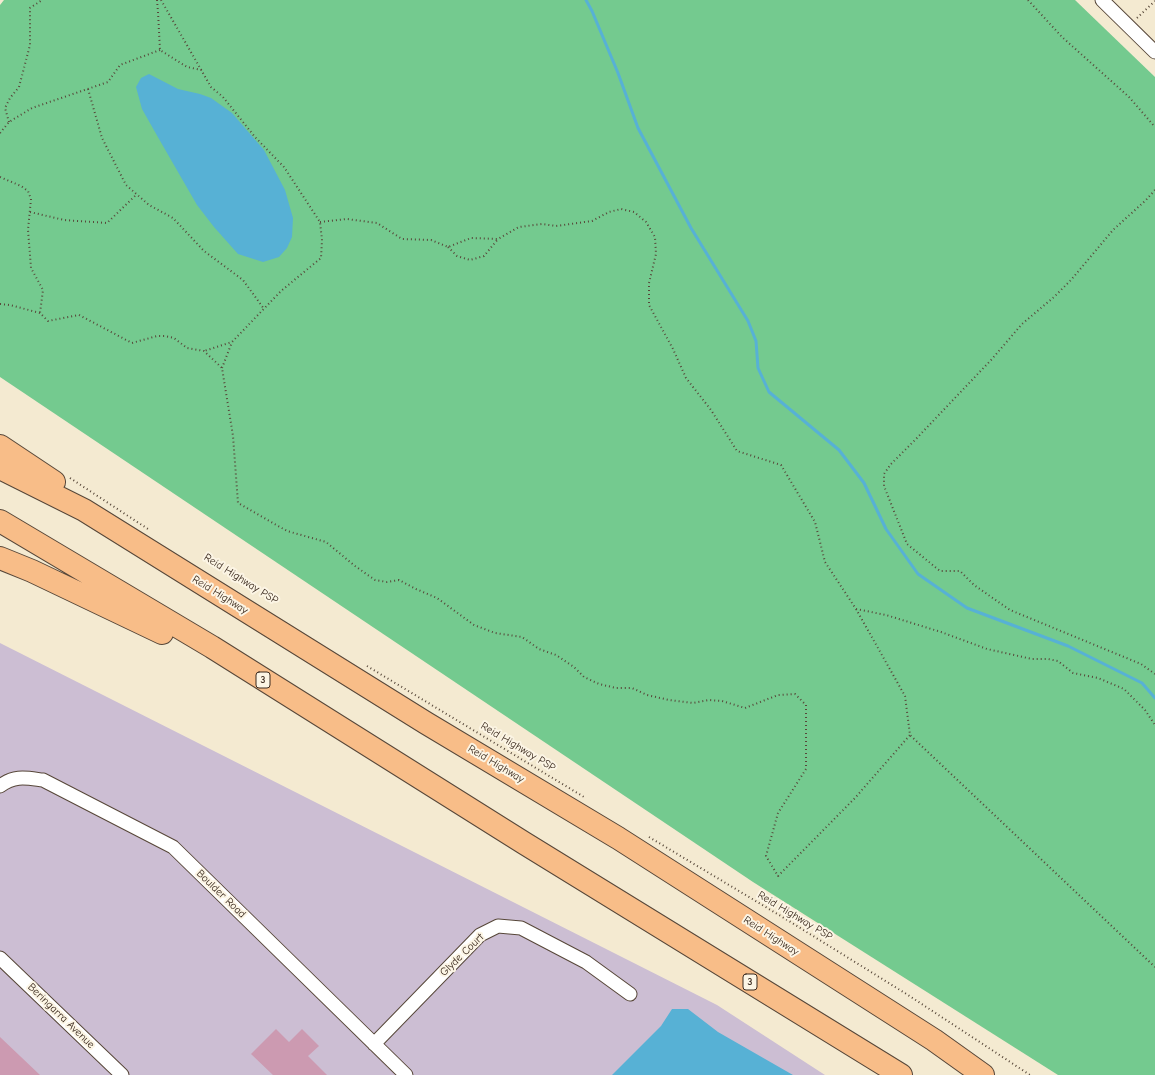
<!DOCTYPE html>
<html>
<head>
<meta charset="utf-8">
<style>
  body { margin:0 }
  canvas { display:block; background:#f4ead1 }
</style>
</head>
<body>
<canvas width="1155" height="1075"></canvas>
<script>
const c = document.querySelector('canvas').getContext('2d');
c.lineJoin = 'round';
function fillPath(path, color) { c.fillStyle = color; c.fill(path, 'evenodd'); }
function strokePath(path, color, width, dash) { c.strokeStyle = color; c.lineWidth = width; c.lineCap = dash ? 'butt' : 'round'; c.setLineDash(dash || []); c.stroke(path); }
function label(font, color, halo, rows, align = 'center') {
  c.font = font + ' "Comic Neue",sans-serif'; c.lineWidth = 4; c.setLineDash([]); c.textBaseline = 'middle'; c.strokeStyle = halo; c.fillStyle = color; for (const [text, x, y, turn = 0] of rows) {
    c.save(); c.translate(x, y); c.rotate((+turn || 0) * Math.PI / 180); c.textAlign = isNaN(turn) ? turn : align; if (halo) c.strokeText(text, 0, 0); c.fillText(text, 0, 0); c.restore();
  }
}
const industrial = new Path2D(`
  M0,643L717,1005L825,1075H0Z`);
const green = new Path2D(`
  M4,0H1075L1155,77V1075H1058L753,882L0,377V5Z`);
const water = new Path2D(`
  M149,74L178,89L200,94L211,98L232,113L264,150L285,190L293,218L292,237L287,248L279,257L263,262L238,254L214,227L197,205L159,139L142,109L136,87L141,78Z
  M672,1009H688L718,1032L793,1075H612L661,1026Z`);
const stream = new Path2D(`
  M586,0L592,11L618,73L638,128L691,228L748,321L756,341L758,368L769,392L839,450L864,483L886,529L918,574L967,608L1068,646L1142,683L1155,698`);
const building = new Path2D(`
  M276,1029L289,1042L302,1029L319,1046L308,1056L327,1075H273L251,1054Z
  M0,1037L40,1075H0Z`);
const path = new Path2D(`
  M157,0L158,12L160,50L187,67L202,70
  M161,0L211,87L223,97L255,137L284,167L320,222L322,240L321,258L281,291L232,342L204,351
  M1028,0L1062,37L1129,97L1155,127
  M1137,18L1155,1
  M88,89L102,138L126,185L149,205L173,218L204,251L243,280L264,309
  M9,122L5,108L10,98L19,87L30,45V8L42,0
  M0,133L9,122L32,108L108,82L120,65L160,50
  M0,177L21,186L28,191L31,199L28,230L31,268L43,290L40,313
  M1155,190L1146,200L1113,230L1071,280L1054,297L1022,324L992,359L915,440L891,464L884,474V486L907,544L940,571H960L974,585L1010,610L1141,664L1155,674
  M30,212L64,220L107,223L137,194
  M320,222L347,219L377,223L402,239L431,240L448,247L471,238L498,239L519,227L542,224L556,226L592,221L609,212L621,209L634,212L646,222L655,237L656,254L649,283V305L673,349L686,378L711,410L737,451L781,465L815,522L825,562L856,609L905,696L910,735L1155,967
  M448,247L457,256L470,260L484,256L498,239
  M0,304L10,305L40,313L48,321L79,315L132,343L157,336H165L174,338L187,348L204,351L222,368L233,436L238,503L287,531L326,542L355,566L375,580L387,582L399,580L416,589L437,598L474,625L495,633L522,637L539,649L556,655L574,667L584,677L599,684L616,688H632L647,695L669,700L693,703L709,700L722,701L745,708L778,695L795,694L806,705V769L778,813L766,856L778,876L855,798L910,735
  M222,368L232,342
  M70,478L148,529
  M856,609L886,615L941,632L987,649L1032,659H1048L1058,661L1073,673L1098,678L1124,689L1145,710L1155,725
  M367,666L584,797
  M649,837L789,921L908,995L1030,1075`);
const street = new Path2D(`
  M1102,0L1155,52
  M0,786C15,775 26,778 43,780L173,847L406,1075
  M0,958L122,1075
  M374,1044L480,935L498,926L521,928L586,962L630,994`);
const highway = new Path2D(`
  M0,446L54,482
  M0,468L84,510L426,723L618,838L934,1040L983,1075
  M0,521L212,647L524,843L901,1075
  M0,558L32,571L162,633`);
const shields = [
  [263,680,14],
  [750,982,14]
];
const shieldNames = [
  ["3",263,680],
  ["3",750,982]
];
const streetNames = [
  ["Reid Highway PSP",241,579,32],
  ["Reid Highway",220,595,32],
  ["Reid Highway PSP",518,747,31],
  ["Reid Highway",496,764,31],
  ["Boulder Road",221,894,44],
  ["Reid Highway PSP",795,916,31],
  ["Reid Highway",771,936,33],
  ["Glyde Court",462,955,-44],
  ["Beringarra Avenue",61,1016,44]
];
fillPath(industrial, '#ccbed3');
fillPath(green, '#74ca8f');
fillPath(water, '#57b1d5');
strokePath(stream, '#57b1d5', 3);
fillPath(building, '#cc9ab1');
strokePath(street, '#574739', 15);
strokePath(highway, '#574739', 24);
strokePath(path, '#574739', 2, [1, 3]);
strokePath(street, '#fff', 13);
strokePath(highway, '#f8bd88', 22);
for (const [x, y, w] of shields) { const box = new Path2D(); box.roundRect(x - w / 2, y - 8, w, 16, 3); c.fillStyle = '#fcf5e5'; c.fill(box); strokePath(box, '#3b2a1e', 1); }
label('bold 10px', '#3b2a1e', null, shieldNames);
label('11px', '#3b2a1e', '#fcf5e5', streetNames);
</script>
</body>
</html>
